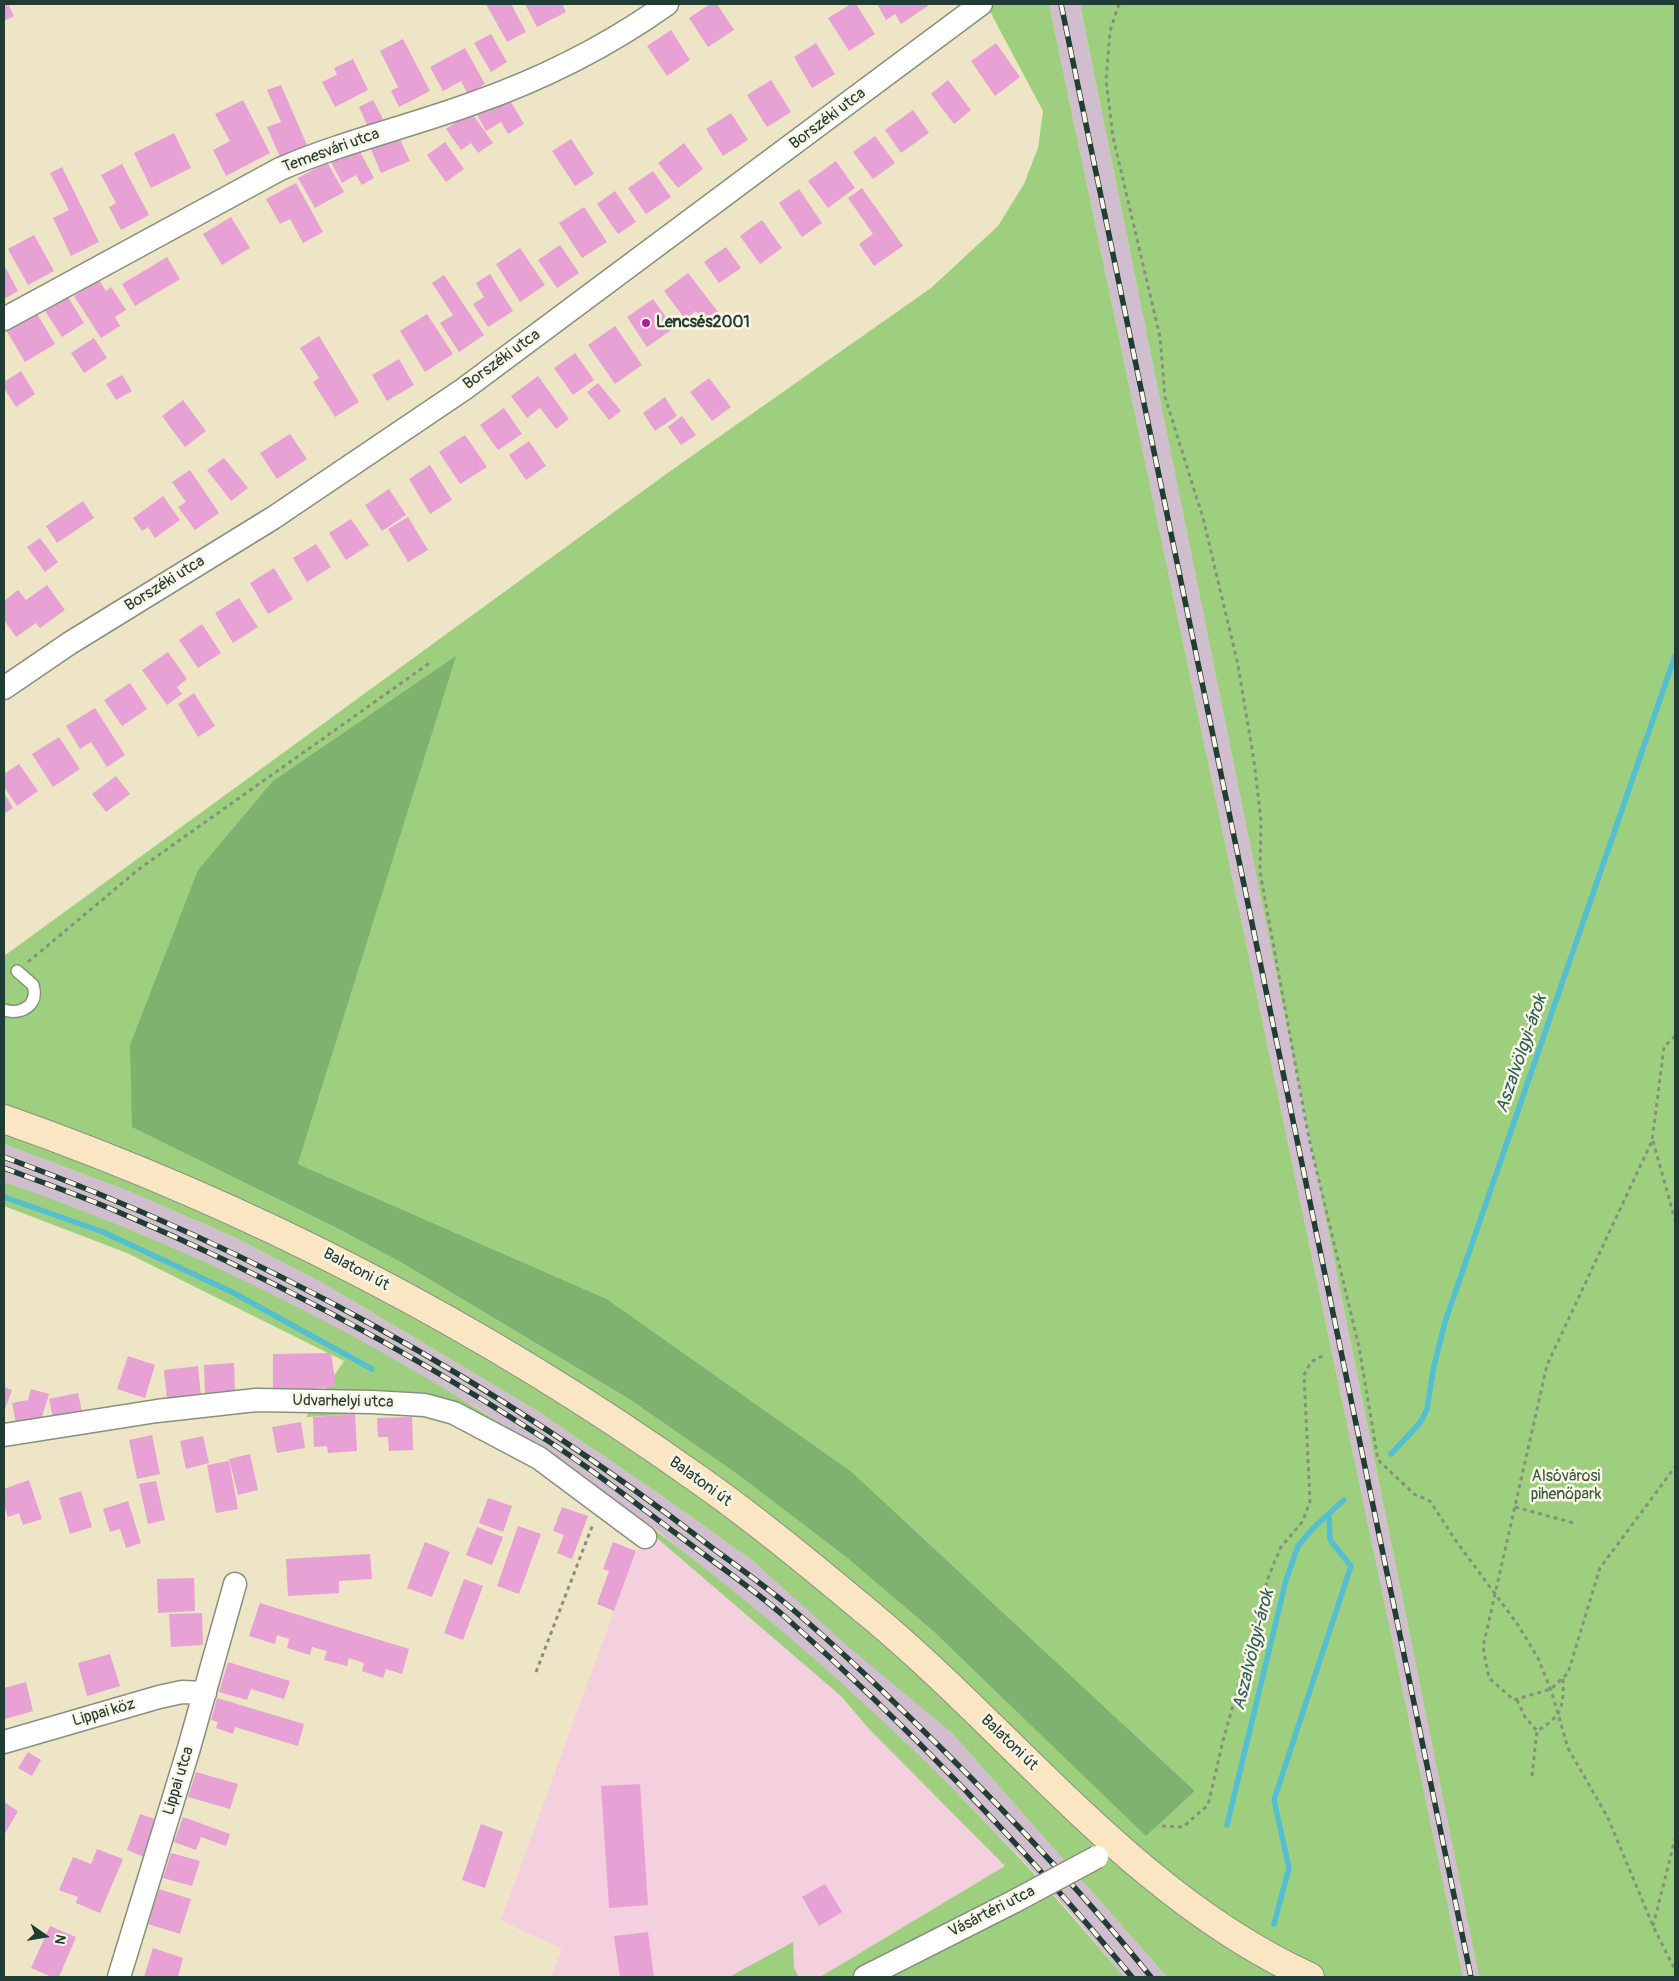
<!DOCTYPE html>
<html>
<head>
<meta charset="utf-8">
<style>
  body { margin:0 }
  #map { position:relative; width:1679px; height:1981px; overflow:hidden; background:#ede5c6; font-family:Pangolin,sans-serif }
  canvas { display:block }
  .frame { position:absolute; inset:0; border:5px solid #1f3d34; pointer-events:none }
  .north { position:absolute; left:20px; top:1911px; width:50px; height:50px; -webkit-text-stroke:4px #fcf5e5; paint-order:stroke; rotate:103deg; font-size:14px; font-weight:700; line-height:20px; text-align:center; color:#1f3d34 }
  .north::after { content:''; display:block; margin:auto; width:18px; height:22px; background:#1f3d34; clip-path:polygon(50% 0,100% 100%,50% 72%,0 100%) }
</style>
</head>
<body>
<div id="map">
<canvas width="1679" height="1981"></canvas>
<div class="frame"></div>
<div class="north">N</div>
</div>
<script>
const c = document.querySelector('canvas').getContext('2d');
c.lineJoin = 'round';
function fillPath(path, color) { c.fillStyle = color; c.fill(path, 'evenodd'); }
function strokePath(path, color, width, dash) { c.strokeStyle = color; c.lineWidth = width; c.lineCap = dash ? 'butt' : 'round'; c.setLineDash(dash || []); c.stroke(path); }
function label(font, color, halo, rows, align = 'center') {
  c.font = font + ' Pangolin,sans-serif'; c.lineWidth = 5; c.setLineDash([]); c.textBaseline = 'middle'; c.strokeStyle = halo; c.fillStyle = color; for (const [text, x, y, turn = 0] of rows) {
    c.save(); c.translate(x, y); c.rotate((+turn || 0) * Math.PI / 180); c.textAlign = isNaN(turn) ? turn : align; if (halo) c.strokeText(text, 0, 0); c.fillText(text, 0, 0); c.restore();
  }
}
const built = new Path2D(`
  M651,1533L842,1697L868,1728L1006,1866L820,1977H799L794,1968L792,1943L729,1977H551L562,1949L501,1920L636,1551Z`);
const industrial = new Path2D(`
  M1049,4H1080L1479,1977H1463Z
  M4,1144L131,1192L234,1237L321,1282L539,1412L668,1500L752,1560L952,1733L1167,1977H1124L1075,1918L1018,1855L964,1800L857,1697L653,1527L479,1409L362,1343L272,1296L147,1237L4,1182Z`);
const green = new Path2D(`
  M986,4H1049L1463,1977H1167L952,1733L851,1649L752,1560L668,1500L539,1412L321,1282L234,1237L131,1192L4,1144V956L669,472L931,288L998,226L1024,184L1038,148L1043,111ZM455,657L298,1164L607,1299L852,1472L1195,1791L1146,1835L934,1632L846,1557L737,1474L629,1399L402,1263L331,1225L130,1045Z
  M1080,4H1675V1977H1479Z
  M4,1182C442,1333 830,1622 1124,1977H820L1005,1866L868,1728L842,1697L651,1533L580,1495L504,1446L450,1422L423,1415L390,1412L306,1417L344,1361L127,1253L4,1206Z
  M793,1942L794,1968L799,1977H729Z`);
const forest = new Path2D(`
  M456,656L298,1164L607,1299L852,1472L1195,1791L1146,1836L934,1632L846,1557L737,1474L629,1399L402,1263L331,1225L132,1127L130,1045L198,870L273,781Z`);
const stream = new Path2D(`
  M4,1197L103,1232L232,1292L372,1369
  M1391,1454L1420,1423L1427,1409L1434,1366L1445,1322L1675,656
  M1227,1825L1286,1580L1298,1546L1314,1527L1344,1500
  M1274,1924L1289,1868L1274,1800L1351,1566L1330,1540L1329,1514`);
const building = new Path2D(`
  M4,4H8L14,16L4,21Z
  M486,4H511L526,32L507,42Z
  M525,4H562L566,12L537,27Z
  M710,4H717L734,30L708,47L689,18Z
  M851,4H856L875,34L849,51L828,18Z
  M877,4H927L928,6L901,24L895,14L886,20Z
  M671,30L690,60L667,76L647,46Z
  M491,34L507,62L491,72L474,43Z
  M403,39L430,91L399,107L391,91L398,87L380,51Z
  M816,43L835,74L812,88L794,57Z
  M996,43L1020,77L995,96L971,61Z
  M465,48L485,84L468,94L461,81L443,91L430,67Z
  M353,59L368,90L335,107L322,82L337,75L334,68Z
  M771,80L791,112L767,127L747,95Z
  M948,80L971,110L954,124L931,94Z
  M281,85L307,145L280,157L267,127L281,122L267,90Z
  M508,97L524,124L508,134L501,122L486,131L477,115Z
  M243,100L270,153L226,176L213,150L230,141L215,114Z
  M373,100L383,119L368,127L359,107Z
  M913,110L929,133L901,153L885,130Z
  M471,112L493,143L478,153L471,143L461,150L446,129Z
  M731,113L748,140L723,156L706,129Z
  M174,133L191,168L151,188L134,153Z
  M398,135L410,161L381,173L370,147Z
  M875,136L895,163L873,179L853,152Z
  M571,139L594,174L575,186L552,151Z
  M445,142L464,169L446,182L427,155Z
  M684,143L703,169L678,188L658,163Z
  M358,148L374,178L362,185L356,175L342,183L331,162Z
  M836,161L855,188L828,208L808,181Z
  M327,162L344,192L315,208L298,178Z
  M122,164L149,215L121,230L109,207L116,203L101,175Z
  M62,167L99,242L71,256L53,218L69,210L50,173Z
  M653,171L671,197L646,214L628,188Z
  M296,183L323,232L303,243L290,219L280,224L266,199Z
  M862,188L903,246L874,266L859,244L873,234L848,198Z
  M799,189L822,223L802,237L779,203Z
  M615,191L636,222L618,234L597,204Z
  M584,207L607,242L582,258L559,223Z
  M231,217L250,248L222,265L203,234Z
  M762,220L782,248L760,264L740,236Z
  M34,235L54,271L28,285L8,249Z
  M560,245L579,273L557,288L538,260Z
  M726,247L741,268L719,283L704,262Z
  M520,248L545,285L520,302L496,264Z
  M167,257L180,279L135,306L122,284Z
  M4,265L18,291L4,299Z
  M688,273L722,317L708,328L696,311L685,319L664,291Z
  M490,274L513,311L488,327L473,304L484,297L476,283Z
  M444,275L484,335L459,352L440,323L453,315L432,283Z
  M99,280L106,291L111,287L126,310L115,317L120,326L101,338L74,296Z
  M68,297L84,323L62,337L45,311Z
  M653,299L674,328L647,347L627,317Z
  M36,312L55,344L25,362L6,330Z
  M427,314L453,354L425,372L400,331Z
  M615,326L642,365L615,384L588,345Z
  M319,336L359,402L335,417L313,382L319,378L300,348Z
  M94,338L107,358L84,373L71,353Z
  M575,353L594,380L573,395L554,368Z
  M399,359L414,385L387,401L372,375Z
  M21,371L35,394L16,407L4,388V382Z
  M122,375L132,391L116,400L106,384Z
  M538,376L569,419L556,429L540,408L527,418L511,396Z
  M709,378L731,407L712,421L690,392Z
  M598,383L621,411L609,420L587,392Z
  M665,397L677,416L655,431L643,413Z
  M183,400L206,431L185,447L162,416Z
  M504,408L522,434L498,450L480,425Z
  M682,416L696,435L681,445L668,427Z
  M290,434L307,459L277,479L260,453Z
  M465,435L487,467L460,484L439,452Z
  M529,441L546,466L526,480L509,455Z
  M224,458L248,488L231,501L207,470Z
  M430,465L452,500L430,514L409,479Z
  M190,470L219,513L195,530L178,507L186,502L172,482Z
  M389,489L406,515L382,531L365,505Z
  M163,496L180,520L155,538L148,527L142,531L133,518Z
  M83,501L94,518L57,543L46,526Z
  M408,517L428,550L408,562L388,529Z
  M351,519L369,545L346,560L329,533Z
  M40,538L58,562L45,572L27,547Z
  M316,544L331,567L307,582L293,558Z
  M274,568L293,599L268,614L250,583Z
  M47,585L65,610L40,628L36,623L16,637L4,620V601L18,590L26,600Z
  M239,598L258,627L233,643L215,613Z
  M202,624L221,653L198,668L179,640Z
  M168,652L187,679L177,687L182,694L167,705L142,670Z
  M130,683L147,709L122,726L104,700Z
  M194,693L215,726L198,737L178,704Z
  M95,708L125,755L107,767L91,742L80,749L66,726Z
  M59,737L80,769L53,787L32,754Z
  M19,764L38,791L17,806L4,787V774Z
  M116,776L130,794L106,812L92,794Z
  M4,793L13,808L4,814Z
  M331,1353L336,1386L273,1395V1354Z
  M128,1356L155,1365L145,1398L117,1389Z
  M234,1363L235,1394L205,1396L204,1365Z
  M198,1366L201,1396L167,1399L164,1370Z
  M4,1387L12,1390L4,1412Z
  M31,1389L49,1394L40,1423L17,1428L12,1403L28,1400Z
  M78,1393L82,1412L53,1418L49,1399Z
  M355,1414L357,1451L328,1453L327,1446L314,1447L313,1417Z
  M412,1417L413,1450L389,1451L388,1437H378L377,1418Z
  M301,1422L305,1448L277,1453L272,1427Z
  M152,1435L160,1474L137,1479L129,1440Z
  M203,1436L209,1463L186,1469L180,1441Z
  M250,1454L258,1490L238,1495L229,1459Z
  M229,1461L238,1509L216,1513L207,1465Z
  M29,1480L42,1519L23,1525L19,1513L8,1517L4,1505V1489Z
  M156,1481L165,1520L148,1524L139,1484Z
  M81,1491L92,1527L70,1534L59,1498Z
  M488,1498L512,1506L503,1532L479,1523Z
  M128,1501L141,1543L126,1548L120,1529L110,1532L103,1509Z
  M562,1507L588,1516L572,1559L557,1553L564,1535L553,1531Z
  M518,1526L541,1534L519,1594L497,1586Z
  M477,1527L503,1537L492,1565L466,1555Z
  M425,1542L450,1552L432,1597L407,1588Z
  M613,1542L636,1551L614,1611L597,1604L609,1571L603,1569Z
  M370,1554L372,1579L339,1581V1593L288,1596L286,1559Z
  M194,1578L195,1611L158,1613L157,1579Z
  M464,1579L483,1586L463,1640L444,1633Z
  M260,1603L409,1649L402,1674L386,1669L383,1678L362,1671L364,1663L349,1658L347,1666L324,1660L327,1651L312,1647L310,1655L287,1648L289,1639L277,1635L275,1644L249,1636Z
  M202,1613L203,1645L171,1647L169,1614Z
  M110,1654L120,1686L87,1696L78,1663Z
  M228,1662L290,1681L284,1699L251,1689L247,1700L219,1692Z
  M26,1682L33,1711L5,1719L4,1688Z
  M217,1698L304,1724L298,1746L235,1727L233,1734L216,1728L218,1722L211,1720Z
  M28,1752L41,1760L32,1776L18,1768Z
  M196,1772L238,1784L230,1809L188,1797Z
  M640,1784L648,1905L609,1908L601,1786Z
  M4,1802L18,1811L4,1835Z
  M140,1814L158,1820L144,1857L127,1850Z
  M183,1817L230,1834L226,1846L201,1837L196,1850L174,1842Z
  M481,1824L503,1832L485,1888L462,1880Z
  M97,1849L123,1859L100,1913L76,1903L78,1897L59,1890L73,1857L91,1864Z
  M171,1853L200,1861L192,1886L163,1878Z
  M825,1884L842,1912L819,1926L802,1897Z
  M159,1889L191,1899L180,1934L148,1924Z
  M50,1926L76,1937L59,1977H52L31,1968Z
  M648,1932L654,1977H620L614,1936Z
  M153,1948L183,1958L178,1977H144Z`);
const path = new Path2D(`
  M1119,4L1110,31L1106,80L1113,137L1160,337L1165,397L1203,518L1238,665L1254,761L1261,821L1260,872L1309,1139L1359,1347L1378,1460L1414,1494L1430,1501L1456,1541L1518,1625L1538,1658L1552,1693L1568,1748L1608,1818L1653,1926L1675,1970
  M28,962L139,869L431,662
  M1675,1036L1664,1047L1652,1141L1547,1365L1483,1647L1489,1678L1514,1700L1551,1689L1568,1673L1600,1568L1675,1467
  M1653,1141L1675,1220
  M1515,1507L1574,1523
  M536,1672L593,1524
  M1517,1700L1525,1717L1537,1731C1562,1716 1564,1707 1563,1678
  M1532,1776L1537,1731
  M1162,1826L1183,1827L1208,1805L1223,1741L1269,1575L1281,1547L1303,1521L1310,1501L1304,1375L1311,1362L1326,1354
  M1653,1926L1675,1839`);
const lane = new Path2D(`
  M4,1010C22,1015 39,1005 33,985L17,971`);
const street = new Path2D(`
  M4,319L280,169C342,142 408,127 471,104C540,80 608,46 667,4
  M4,688L70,643L273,518L464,389L981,4
  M4,1435L157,1411L256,1400L372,1402L425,1405L454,1413L539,1458L645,1537
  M4,1742L159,1697L182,1692L205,1693
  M119,1977L189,1748L235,1584
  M865,1977L1015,1901`);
const secondary = new Path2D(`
  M4,1119C251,1206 484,1327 698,1479C758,1521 815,1569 872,1616C1017,1737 1135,1897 1310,1977`);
const rail = new Path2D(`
  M1061,4L1471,1977
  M4,1157C257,1250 498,1382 711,1547C738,1567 765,1586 791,1608C842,1651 890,1698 938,1745C1013,1819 1085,1895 1151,1977
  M4,1168C41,1182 79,1195 116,1211C261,1273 402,1347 534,1432C584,1463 631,1500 678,1535C713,1562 751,1587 784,1616C909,1727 1026,1849 1132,1977`);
const streetBridge = new Path2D(`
  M1015,1901L1097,1857`);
const markers = [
  [646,323,5,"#b5179e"]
];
const streetNames = [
  ["Borszéki utca",828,119,-37],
  ["Temesvári utca",331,151,-20],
  ["Borszéki utca",502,360,-36],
  ["Borszéki utca",165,584,-32],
  ["Balatoni út",356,1270,28],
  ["Udvarhelyi utca",343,1402,1],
  ["Balatoni út",700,1482,36],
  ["Lippai köz",104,1713,-16],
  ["Balatoni út",1009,1743,44],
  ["Lippai utca",179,1781,-73],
  ["Vásártéri utca",992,1912,-27]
];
const poiNames = [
  ["Lencsés2001",656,323]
];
const parkNames = [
  ["Alsóvárosi",1566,1477],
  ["pihenőpark",1566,1495]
];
const waterNames = [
  ["Aszalvölgyi-árok",1522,1054,-71],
  ["Aszalvölgyi-árok",1254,1650,-76]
];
fillPath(built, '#f4cfdd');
fillPath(industrial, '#d0bdcd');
fillPath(green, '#9ecf7f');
fillPath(forest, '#7eb26e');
strokePath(stream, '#54bfd0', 5.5);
fillPath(building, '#e7a1d5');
strokePath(lane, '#86917d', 14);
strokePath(street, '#86917d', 25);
strokePath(secondary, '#86917d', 30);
strokePath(path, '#86917d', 3, [4, 4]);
strokePath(lane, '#fff', 11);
strokePath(street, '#fff', 22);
strokePath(secondary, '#fbe6c4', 28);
strokePath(rail, '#1f3d34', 5.5);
strokePath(rail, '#fcf5e5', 4, [11]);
strokePath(streetBridge, '#86917d', 25, []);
strokePath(streetBridge, '#fff', 22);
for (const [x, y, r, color] of markers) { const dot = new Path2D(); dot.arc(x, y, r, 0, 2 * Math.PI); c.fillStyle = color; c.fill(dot); strokePath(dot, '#fcf5e5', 2); }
label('16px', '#1f3d34', '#fcf5e5', streetNames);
label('bold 16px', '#1f3d34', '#fcf5e5', poiNames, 'left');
label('16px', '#385a43', '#fcf5e5', parkNames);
label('italic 18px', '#2c5e5b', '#fcf5e5', waterNames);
</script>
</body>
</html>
